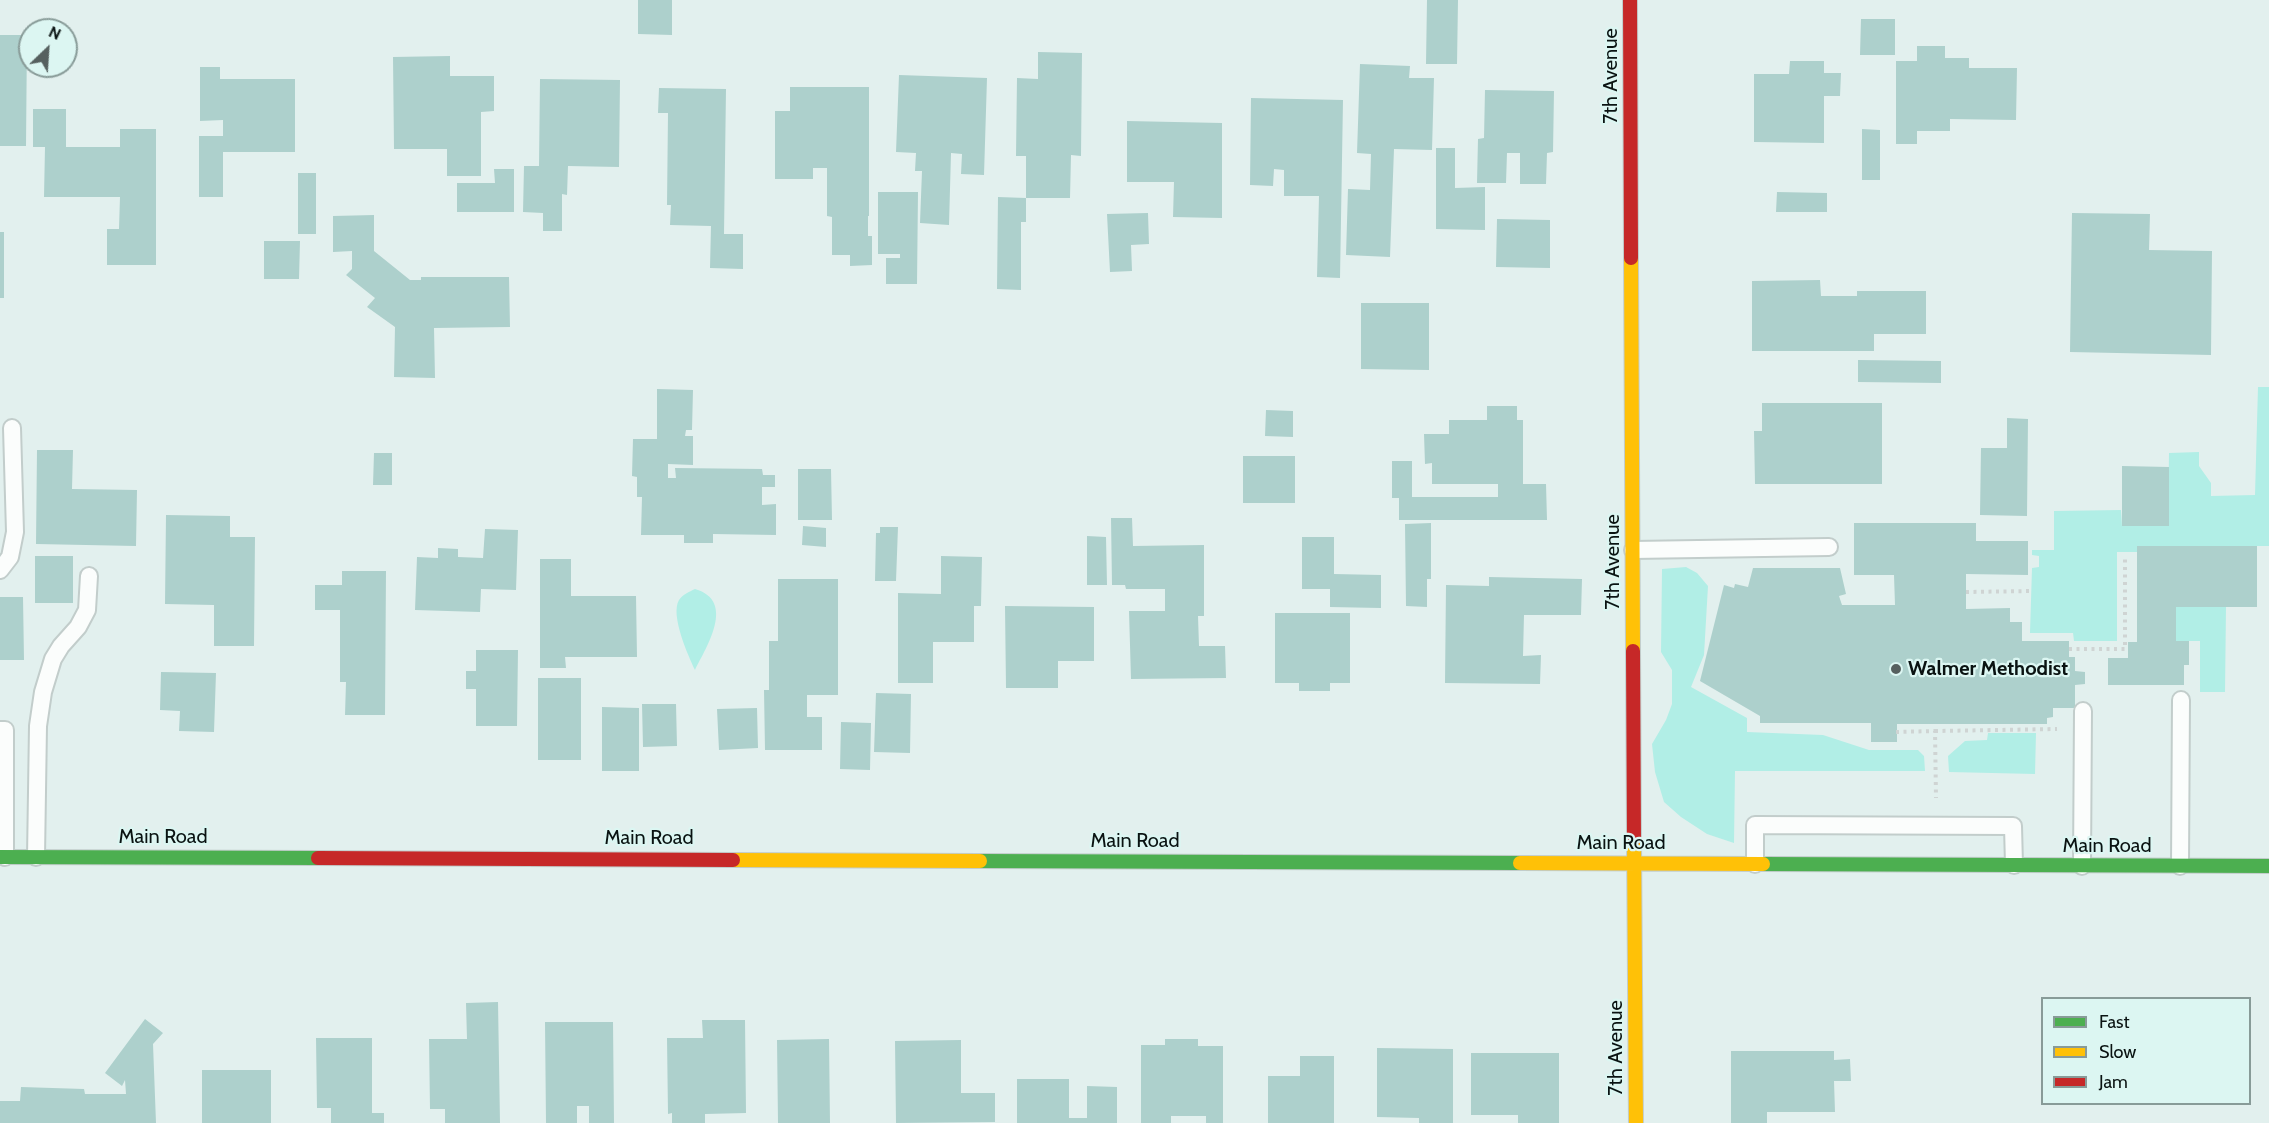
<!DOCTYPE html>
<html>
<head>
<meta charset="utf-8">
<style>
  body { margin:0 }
  #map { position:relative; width:2269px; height:1123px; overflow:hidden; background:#e2f0ee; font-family:Cabin,sans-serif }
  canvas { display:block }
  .legend { position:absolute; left:2041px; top:997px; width:210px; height:108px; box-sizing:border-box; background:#dcf6f2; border:2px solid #889b98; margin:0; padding:8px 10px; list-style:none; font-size:18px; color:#0a1312 }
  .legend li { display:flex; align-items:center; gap:12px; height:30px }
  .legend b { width:30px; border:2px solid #889b98 }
  .north { position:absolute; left:18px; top:18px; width:60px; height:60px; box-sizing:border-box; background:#dcf6f2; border:2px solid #889b98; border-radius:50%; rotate:25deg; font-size:16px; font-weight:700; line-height:24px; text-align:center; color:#0a1312 }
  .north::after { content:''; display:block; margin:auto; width:21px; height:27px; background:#56605f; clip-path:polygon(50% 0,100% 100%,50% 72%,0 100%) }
</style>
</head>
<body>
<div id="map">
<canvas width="2269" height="1123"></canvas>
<ul class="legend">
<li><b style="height:8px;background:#4caf50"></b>Fast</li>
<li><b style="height:8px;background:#ffc107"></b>Slow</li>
<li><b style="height:8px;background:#c62828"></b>Jam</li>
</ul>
<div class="north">N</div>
</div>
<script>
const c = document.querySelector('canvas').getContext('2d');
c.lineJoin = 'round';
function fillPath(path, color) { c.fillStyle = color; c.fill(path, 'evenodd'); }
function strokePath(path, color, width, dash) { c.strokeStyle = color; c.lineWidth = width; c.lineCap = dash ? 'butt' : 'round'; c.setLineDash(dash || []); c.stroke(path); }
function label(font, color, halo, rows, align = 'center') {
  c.font = font + ' Cabin,sans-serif'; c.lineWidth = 4.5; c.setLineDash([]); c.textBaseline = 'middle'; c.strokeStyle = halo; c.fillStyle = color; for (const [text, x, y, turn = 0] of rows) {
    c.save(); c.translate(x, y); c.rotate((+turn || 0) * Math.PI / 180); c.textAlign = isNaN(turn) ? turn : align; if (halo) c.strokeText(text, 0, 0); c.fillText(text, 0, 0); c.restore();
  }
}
const green = new Path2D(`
  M2258,387H2269V546H2138L2137,552H2117V641H2074L2073,633H2030L2032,568L2039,567V556L2032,555V550H2054V511L2121,510L2122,526H2168L2169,453L2199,452V466L2211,483V496L2255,495Z
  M1686,567L1697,573L1708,586L1704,655L1691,687L1747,718V732L1823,735L1869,750H1918L1924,756L1925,771H1735L1734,843L1707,834L1681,817L1664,802L1655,772L1652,744L1666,720L1672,704V670L1661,652L1662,569Z
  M695,589C736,601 707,646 695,670C688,655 670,615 679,600C683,594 689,592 695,589Z
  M2176,607H2226L2225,692H2200V641H2176Z
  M1988,733H2036L2035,774L1949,772L1948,756L1965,741L1987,740Z`);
const building = new Path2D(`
  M638,0H672V35L638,34Z
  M1427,0H1458L1457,64H1426Z
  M1861,19H1895V55H1860Z
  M0,35H27L26,146H0Z
  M1917,46H1945V58H1969V68H2017L2016,120L1950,119V131H1917V144H1896V61H1917Z
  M1038,52L1082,53L1081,156L1071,155L1070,198H1026V156H1016L1017,78L1038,79Z
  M450,56V76H494V111L481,112V176H447V149H394L393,57Z
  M1790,61H1824V73H1841L1840,96H1824V143L1754,142V74H1789Z
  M1360,64L1410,66L1409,78H1434L1432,150L1394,149L1390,257L1346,255L1348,189L1370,190L1371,154L1357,153Z
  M200,67H220V79H295V152H223V197H199V136H223V120L200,121Z
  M899,75L987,78L984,175L961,174L962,154L951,153L949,225L920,223L922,171H915L916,153L896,152Z
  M540,79L620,80L619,167L568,166L567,195L562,194V231H543V213L523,212L524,166H539Z
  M790,87H869V216H868V236H872V265L850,266V255H832V217L827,216V168H813V179H775V111H790Z
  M659,88L726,89L724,234H743V269L710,268L711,226L670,225L671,205H667L668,113H658Z
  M1485,90L1554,91L1553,152L1547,153L1546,184H1520V153H1507L1506,183H1477L1478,139L1484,138Z
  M1251,98L1343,100L1340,278L1317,277L1319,196H1284V170L1274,169L1273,186L1250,185Z
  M33,109H66V147H120V129H156V265H107V229H119L120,197H44L45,147H33Z
  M1127,121L1222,123V218L1173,217L1174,182H1127Z
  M1862,129L1880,130V180H1862Z
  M1436,148H1455V188L1485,187V230L1436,229Z
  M494,169H514V212H457V183H495Z
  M298,173H316V234H298Z
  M878,192H918L917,284H886V258H900V254H878Z
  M1777,192L1827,193V212H1776Z
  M998,197L1026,198V222H1021V290L997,289Z
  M1148,213L1149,244L1131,245L1132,271L1110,272L1107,214Z
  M2072,213L2150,214L2149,250L2212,251L2211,355L2070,352Z
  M374,215V251L410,280H421V277H509L510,327L434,328L435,378L394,377L395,327L367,307L375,298L346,275L352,269V251L333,252V216Z
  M1497,219L1550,220V268L1496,267Z
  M0,232H4V298H0Z
  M264,241H300L299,279H264Z
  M1820,280L1821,296H1857V291H1926V334H1874V351H1752V281Z
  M1361,303H1429V370L1361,369Z
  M1858,360L1941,361V383L1858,382Z
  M657,389L693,390L692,430H686L685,436H693V465L668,464V478H676L675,468L762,469L763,475H775V487H762V505L776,504V535L713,534V543H684V535H641L642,497H637V477L632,476L633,439H657Z
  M1762,403H1882V484H1755L1754,431H1762Z
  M1487,406H1517V420H1523V484H1546L1547,520H1399V498H1392V461H1412V497H1498V484H1432V463L1425,464L1424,434H1449V420H1487Z
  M1266,410L1293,411V437L1265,436Z
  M2007,418L2028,419L2027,516L1980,515L1981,448H2007Z
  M37,450H73L72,489L137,490L136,546L36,544Z
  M374,453H392V485H373Z
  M1243,456H1295V503H1243Z
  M2122,466L2169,467V526H2122Z
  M798,469H831L832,520H798Z
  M166,515L230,516V537H255L254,646H214V605L165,604Z
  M1111,518H1132L1133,546L1204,545V616H1198L1199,646H1225L1226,678L1131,679L1129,611H1165V589H1126L1125,585H1112Z
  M1431,523V579H1427V607L1406,606L1405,524Z
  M1854,523H1976V541H2028V575L1966,574V609L2010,608V622H2022V641H2069V657H2075V671L2085,672V684L2075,685V708H2053V717L2047,718V724H1897V742H1871V723H1760V716L1700,681L1724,585L1734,588L1735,584L1748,587L1753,568H1840L1846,594L1839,596L1842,605H1895L1894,575H1854Z
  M803,526L826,528V547L802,545Z
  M880,527H898L896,581H875L876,533H880Z
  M485,529L518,530L516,590L481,589L480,612L415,610L417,557L438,558V548L458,549V557L483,558Z
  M1087,536L1106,537L1107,585H1087Z
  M1302,537H1334V574L1381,575V608L1330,607V589H1302Z
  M2137,546H2257V607H2176V641H2189V665H2184V685H2108V658H2128V642H2137Z
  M35,556H73V603H35Z
  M941,556L982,557L981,606H974V642H933V683H898V593L941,594Z
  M540,559H571V596H636L637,657H565L566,668H540Z
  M342,571H386L385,715H345L346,682H340V610H315V585H342Z
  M1489,577L1582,579L1581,615H1524L1523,656L1541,655L1540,684L1445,683L1446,585L1489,586Z
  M778,579H838V695H807V717H822V750H765L764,690H769V641H778Z
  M0,597H23L24,660H0Z
  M1005,606L1094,607V661H1058V688H1006Z
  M1275,613H1350V683H1330V691H1299V683H1275Z
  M476,650H518L517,726H476V689H466V671H476Z
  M161,672L216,673L214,732L179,731L180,711L160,710Z
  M538,678H581V760H538Z
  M876,693L911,694L910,753L874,752Z
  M642,704H676L677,746L643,747Z
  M602,707L639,708V771H602Z
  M757,708L758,748L719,750L717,709Z
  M841,722L871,723L870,770L840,769Z
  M498,1002L500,1123H445V1109H430L429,1039H467L466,1003Z
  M145,1019L163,1033L153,1044L156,1123H0V1101H20L21,1087L84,1089L85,1094H126L125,1080L122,1086L105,1073Z
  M702,1020H745L746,1113L705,1114V1123H672V1113L668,1114L667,1038H703Z
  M545,1022H613L614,1123H589V1106H577V1123H546Z
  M316,1038H372V1113H384V1123H331V1108H317Z
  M829,1039L830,1123H778L777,1040Z
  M1165,1039H1198V1046H1223V1123H1206V1116H1171V1123H1141V1045H1165Z
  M961,1040V1093H995V1122L896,1123L895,1041Z
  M1377,1048L1453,1049V1123H1419V1118L1377,1117Z
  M1731,1051H1834V1060L1850,1059L1851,1081H1834L1835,1112H1767V1123H1731Z
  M1471,1053H1559V1123H1518V1115H1471Z
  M1300,1056H1334V1123H1268V1076H1300Z
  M202,1070H271V1123H202Z
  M1017,1079H1069V1118H1087V1086L1117,1087V1123H1017Z`);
const path = new Path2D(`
  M1966,592L2032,591
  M2069,649H2125V559
  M1935,731L2057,729
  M1896,732L1935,731L1936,798`);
const lane = new Path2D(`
  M1633,550L1829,547
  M0,570L10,557L15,532L12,428
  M0,730H5V857
  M36,857L38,726L43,692L53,659L61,646L78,627L87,610L89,576
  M1755,864V825L2013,826L2014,865
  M2082,866L2083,711
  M2180,866L2181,700`);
const fast = new Path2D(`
  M0,857L318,858
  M980,861L1520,863
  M1763,864L2269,866`);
const slow = new Path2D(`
  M1631,258L1633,651
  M1634,839L1636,1123
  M733,860L980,861
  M1520,863L1763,864`);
const jam = new Path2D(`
  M1630,0L1631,258
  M1633,651L1634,839
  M318,858L733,860`);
const markers = [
  [1896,669,6,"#56605f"]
];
const streetNames = [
  ["7th Avenue",1611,76,-90],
  ["7th Avenue",1613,562,-90],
  ["Main Road",163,837],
  ["Main Road",649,838],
  ["Main Road",1135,841],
  ["Main Road",1621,843],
  ["Main Road",2107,846],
  ["7th Avenue",1616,1048,-90]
];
const poiNames = [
  ["Walmer Methodist",1908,669]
];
fillPath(green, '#b1eee6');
fillPath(building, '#add0cc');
strokePath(lane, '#c2cdcb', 20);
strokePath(fast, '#c2cdcb', 16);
strokePath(slow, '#c2cdcb', 16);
strokePath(jam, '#c2cdcb', 16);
strokePath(path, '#cfd4d3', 4, [3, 4.5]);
strokePath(lane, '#fbfdfc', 16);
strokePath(fast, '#4caf50', 14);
strokePath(slow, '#ffc107', 14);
strokePath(jam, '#c62828', 14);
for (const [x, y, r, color] of markers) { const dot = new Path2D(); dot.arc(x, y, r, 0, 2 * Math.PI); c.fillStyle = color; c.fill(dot); strokePath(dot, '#dcf6f2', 2); }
label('20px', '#0a1312', '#dcf6f2', streetNames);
label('bold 20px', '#0a1312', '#dcf6f2', poiNames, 'left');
</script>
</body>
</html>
